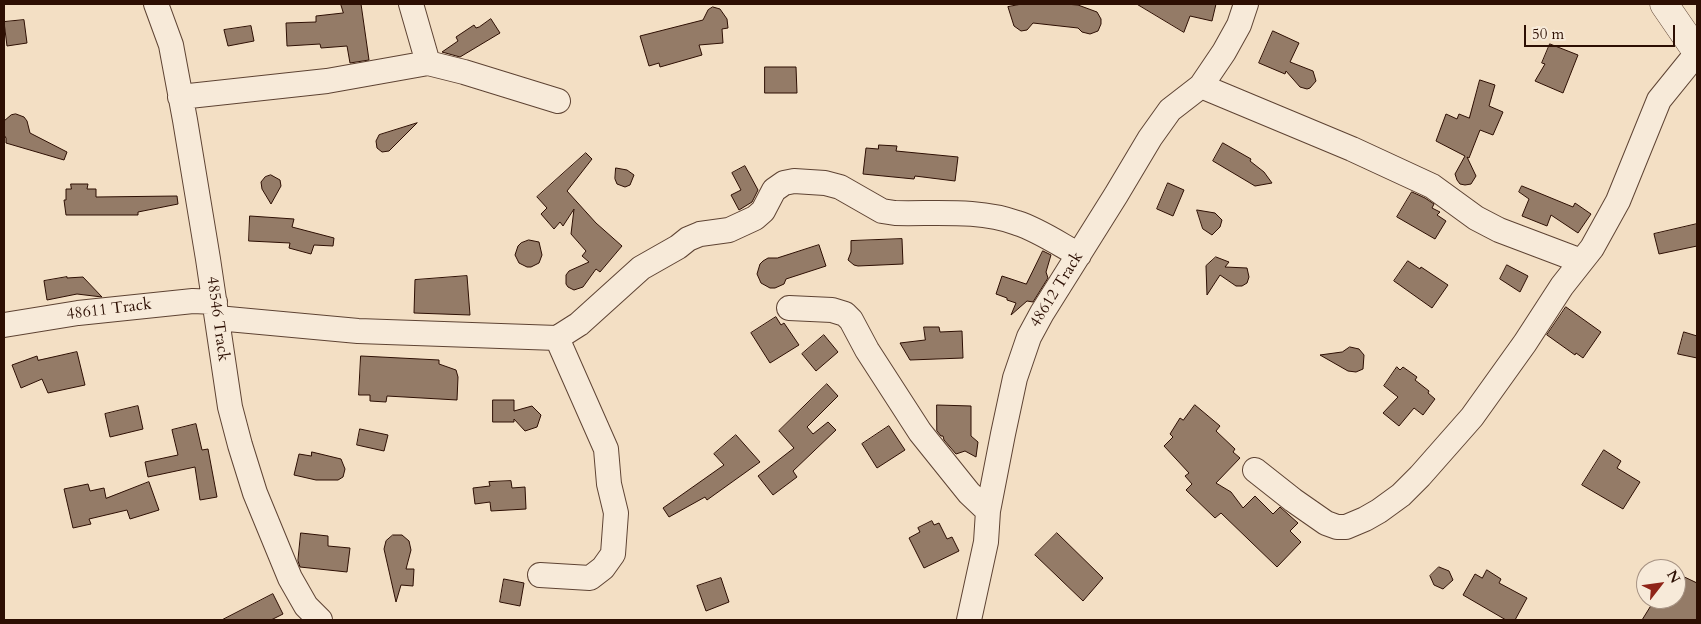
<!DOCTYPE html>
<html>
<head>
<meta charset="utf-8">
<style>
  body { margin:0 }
  #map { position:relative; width:1701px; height:624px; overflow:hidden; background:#f3dfc4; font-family:Cardo,serif }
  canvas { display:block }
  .frame { position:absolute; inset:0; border:5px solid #2d0f03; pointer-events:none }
  .north { position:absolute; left:1636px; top:559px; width:50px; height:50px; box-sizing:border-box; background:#f7ead9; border:1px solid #a69283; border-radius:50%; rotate:60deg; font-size:14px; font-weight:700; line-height:20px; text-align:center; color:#2d0f03 }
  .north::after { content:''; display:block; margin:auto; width:18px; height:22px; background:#8f2418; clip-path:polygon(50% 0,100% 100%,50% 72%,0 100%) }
  .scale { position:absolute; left:1524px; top:25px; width:151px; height:22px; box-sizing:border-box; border:2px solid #2d0f03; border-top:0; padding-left:6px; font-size:15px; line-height:18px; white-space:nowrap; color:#2d0f03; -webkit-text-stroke:4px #f7ead9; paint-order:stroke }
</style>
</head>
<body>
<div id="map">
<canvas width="1701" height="624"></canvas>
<div class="frame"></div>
<div class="north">N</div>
<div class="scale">50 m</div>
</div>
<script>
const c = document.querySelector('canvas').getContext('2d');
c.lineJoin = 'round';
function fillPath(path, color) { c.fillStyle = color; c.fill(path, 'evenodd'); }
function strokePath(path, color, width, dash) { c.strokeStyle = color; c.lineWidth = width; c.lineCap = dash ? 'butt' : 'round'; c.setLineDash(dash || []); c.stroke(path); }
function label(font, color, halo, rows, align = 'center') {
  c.font = font + ' Cardo,serif'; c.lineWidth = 4; c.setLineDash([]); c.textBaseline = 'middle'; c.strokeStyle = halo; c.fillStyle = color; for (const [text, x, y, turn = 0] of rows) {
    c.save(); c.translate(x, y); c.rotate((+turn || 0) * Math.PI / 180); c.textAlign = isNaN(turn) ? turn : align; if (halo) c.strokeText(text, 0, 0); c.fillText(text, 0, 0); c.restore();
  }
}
const building = new Path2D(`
  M341,4H361L369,60L350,63L347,46L321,48L320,44L287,46L286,23L316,22V16L343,13Z
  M1022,4H1065L1078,5L1097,12L1101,19V24L1098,31L1090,34L1082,32L1078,28L1033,23L1027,30L1021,31L1014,26L1008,7Z
  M1137,4H1216L1212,21L1190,16L1184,32Z
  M713,7L720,9L727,19L728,28L722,29L723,43L699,45L702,55L660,67L659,63L649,66L640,36L703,20L708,10Z
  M491,19L500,33L460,57L442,52L458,41L456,37L474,25L476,28L479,27Z
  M24,20L27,43L7,46L4,22Z
  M251,26L254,41L228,46L224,30Z
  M1273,31L1299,43L1290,62L1313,71L1316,81L1310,88L1307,89L1300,87L1286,71L1285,74L1259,63Z
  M1550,44L1578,55L1563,93L1535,81L1545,64L1542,63Z
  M765,67H796L797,93H765Z
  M1480,80L1495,85L1489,106L1503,112L1493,135L1480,130L1469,158L1467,157L1476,176L1471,184L1465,185L1460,184L1457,180L1455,174L1465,156L1436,141L1446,114L1457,119L1459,114L1469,118Z
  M16,114L24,117L27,121L30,133L67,152L64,160L6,143V138L4,135V121L11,115Z
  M417,123L389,151L382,152L377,148L376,141L379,135Z
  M1223,143L1251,159L1250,161L1264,172L1272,183L1255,186L1213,161Z
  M879,145L897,146L896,151L958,157L955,181L915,176L914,179L863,174L866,148L878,149Z
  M586,153L592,159L567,191L596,223L622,246L600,272L596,269L583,287L574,290L568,287L566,284V275L569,271L589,262L582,256L586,251L571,234L574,209L563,226L560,222L554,229L541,214L547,208L537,197Z
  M745,166L758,190L752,202L739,210L731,195L741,190L732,173Z
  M616,168L627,170L634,175L630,185L625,187L617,184L615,179Z
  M271,175L280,180L281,186L271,204L262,189L261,182L265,177Z
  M1168,183L1184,190L1173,216L1157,209Z
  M71,184H88L87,189H96V197L177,196L178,204L138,212V215H66L64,200H66V189H71Z
  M1522,186L1573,207L1575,203L1591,214L1578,233L1551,215L1547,226L1522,216L1529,199L1519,192Z
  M1412,192L1425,198L1434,204L1432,208L1440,212L1437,215L1446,221L1435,239L1397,217Z
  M1197,210L1215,213L1222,220L1220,227L1212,235L1203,229Z
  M250,216L294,219L292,227L334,238L333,246L314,245L311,254L289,248L290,243L249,241Z
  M1697,224V246L1659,254L1654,234Z
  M902,239L903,264L858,266L854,265L848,260L851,252V241Z
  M529,240L539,242L542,255L539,263L531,267H527L519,263L515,255L518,246L521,243Z
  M819,245L826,266L786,279L784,284L775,288H770L761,283L757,274L760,264L763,261L768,258H777Z
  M1043,251L1051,255L1046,272L1048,278L1033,302L1027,301L1011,315L1016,303L1007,300V298L996,294L1002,276L1026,284Z
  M1216,257L1229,262L1225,267L1247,268L1249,277L1247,283L1242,286H1236L1220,275L1207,295L1206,266Z
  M1408,261L1420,269L1421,267L1448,285L1432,308L1394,281Z
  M1507,265L1528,276L1520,292L1500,279Z
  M467,276L470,315L414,313L415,280Z
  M67,277V278L83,277L102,297L77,294L47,300L44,281Z
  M1566,307L1601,332L1583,358L1576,353L1575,355L1547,335Z
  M776,317L781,325L784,323L799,345L770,363L751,333Z
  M924,327H939L940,332L962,331L963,358L910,360L900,343L925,340Z
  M1684,332L1697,336V358L1678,354Z
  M824,335L838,352L816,371L802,354Z
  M1350,347L1359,349L1364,355L1363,369L1356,372L1348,371L1320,355L1342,352Z
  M77,352L85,385L48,393L42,379L21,388L12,365L37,356L38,360Z
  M361,356L439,360V364L456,370L458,377L457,400L387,396L386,402L370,401V395H359Z
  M1397,367L1400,370L1403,367L1417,377L1415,380L1429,391L1428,393L1435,399L1423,415L1414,408L1399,426L1383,413L1398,397L1384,386Z
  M827,384L838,396L807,427L813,434L828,422L836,430L793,471L797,477L773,495L758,476L794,448L779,431Z
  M493,400H514V411L532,406L541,415L537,427L525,431L514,419V422H493Z
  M937,405L971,406V436L978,442L976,457L965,451L956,454L944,440L943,436H941L937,431Z
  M1195,405L1220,426L1216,431L1235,449L1233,452L1240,458L1216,483L1231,492L1243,508L1255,496L1273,514L1280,507L1298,523L1290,531L1301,542L1277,567L1221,513L1215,518L1186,490L1192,484L1185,476L1189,473L1164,446L1173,437L1170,434L1180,418L1183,420Z
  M138,406L143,429L110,437L105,414Z
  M196,424L202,450L208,449L217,497L200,500L195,467L148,477L145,462L178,455L172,430Z
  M889,426L905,450L877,468L862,444Z
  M360,429L388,435L384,451L357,445Z
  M736,435L760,462L707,500L705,497L669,517L663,508L724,465L714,454Z
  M1604,450L1621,461L1617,468L1640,482L1623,509L1582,485Z
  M312,452L341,459L345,469L343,477L338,480H316L294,475L299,454L311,456Z
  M511,481L512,488L525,487L526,509L491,511L490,502L475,504L473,488L490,486L489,482Z
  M149,482L159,510L130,519L127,510L89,519L91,524L73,528L64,489L88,484L90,491L104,488L106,498Z
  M932,521L934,525L939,523L947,539L952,537L959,551L924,568L909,538L920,532L918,528Z
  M301,533L328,536V546L350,548L347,572L300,567L298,561Z
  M1057,533L1103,578L1083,601L1035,555Z
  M393,535H402L409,541L411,550L406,569H414L413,586L401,585L396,602L384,549L386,541Z
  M1439,567L1449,571L1453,580L1443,589L1434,585L1430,576Z
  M1487,570L1501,579L1499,583L1527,598L1515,620H1506L1463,595L1475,574L1482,578Z
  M1676,573L1697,583V620H1642L1655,599H1676Z
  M721,578L729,602L706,611L697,586Z
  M504,579L524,583L520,606L500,602Z
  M273,594L283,614L271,620H222Z`);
const minor = new Path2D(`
  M156,4L171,45L185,120L208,259L230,407L240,445L255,493L290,578L306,606L320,620
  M411,4L428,63
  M1201,86L1352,149L1432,186L1476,218L1499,230L1581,261
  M180,97L327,81L428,63L464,72L558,101
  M789,308L832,310L845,314L851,320L867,350L920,432L969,493L988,511
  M217,318L358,331L557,338L579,324L641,268L678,247L688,239L700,234L729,230L755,218L763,211L774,190L784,183L794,181L825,183L840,187L882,211L895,213C935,214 979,209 1017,223C1039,230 1059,244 1079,255
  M4,325L78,313L193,301L215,302
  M1255,470L1293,500L1326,523L1337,527H1346L1365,519L1379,511L1401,495L1420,476L1472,417L1525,343L1562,286L1592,248L1618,201L1659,100L1697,53
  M540,575L590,578L603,568L613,554L616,513L609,484L606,449L557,338
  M969,620L986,542L988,511L1003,434L1015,378L1029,337L1042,313L1116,195L1150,138L1170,110L1201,86L1224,52L1239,25L1246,4`);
const tertiary = new Path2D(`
  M1664,4L1697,52`);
const streetNames = [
  ["48612 Track",1057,290,-58],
  ["48611 Track",109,310,-7],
  ["48546 Track",217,319,82]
];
fillPath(building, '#947b67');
strokePath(building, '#2d0f03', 1);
strokePath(minor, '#5e4333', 26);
strokePath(tertiary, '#5e4333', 29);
strokePath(minor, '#f7ead9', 24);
strokePath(tertiary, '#f7ead9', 28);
label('16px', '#2d0f03', '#f7ead9', streetNames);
</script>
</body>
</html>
